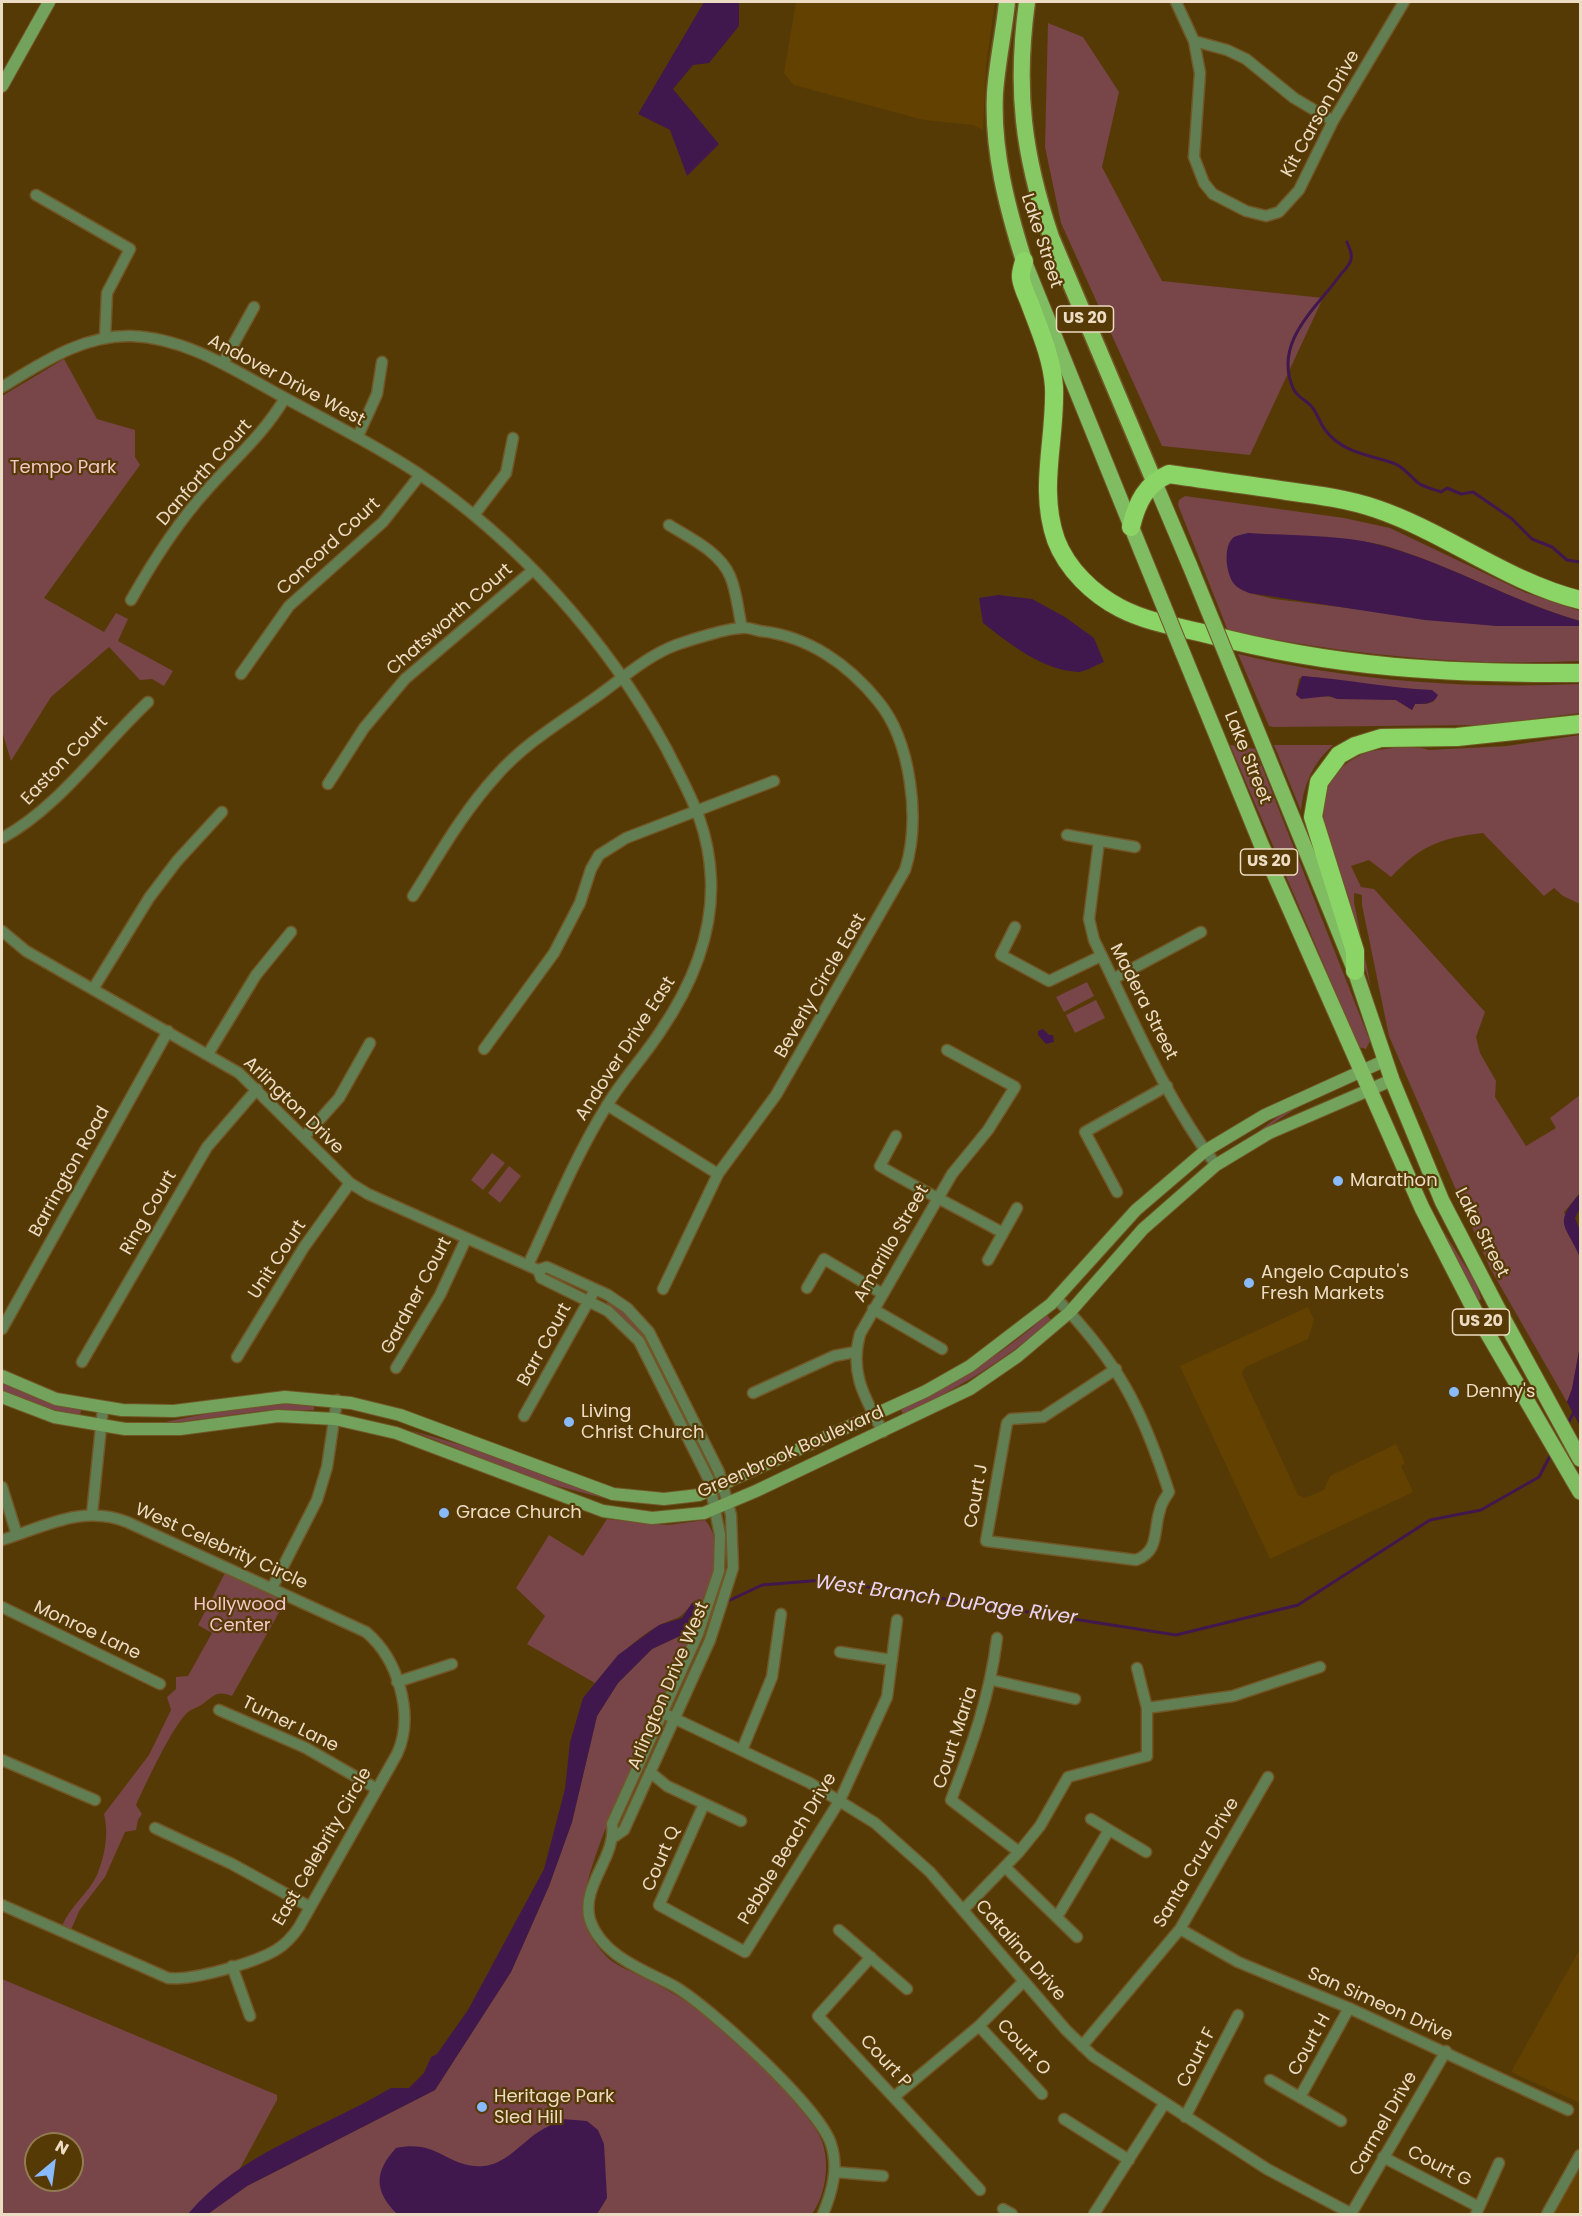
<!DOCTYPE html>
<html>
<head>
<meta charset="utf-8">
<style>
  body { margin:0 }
  #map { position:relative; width:1582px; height:2216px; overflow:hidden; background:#563a05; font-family:Poppins,sans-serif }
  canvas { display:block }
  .frame { position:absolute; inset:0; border:3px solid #eddcc4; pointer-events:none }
  .north { position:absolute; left:24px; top:2132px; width:60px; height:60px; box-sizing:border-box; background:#563a05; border:2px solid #927b51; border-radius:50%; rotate:29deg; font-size:16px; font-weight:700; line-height:24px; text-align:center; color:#eddcc4 }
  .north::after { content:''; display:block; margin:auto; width:21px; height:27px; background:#89bafc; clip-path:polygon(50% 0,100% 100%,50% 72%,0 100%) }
</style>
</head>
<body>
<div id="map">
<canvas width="1582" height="2216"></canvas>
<div class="frame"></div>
<div class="north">N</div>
</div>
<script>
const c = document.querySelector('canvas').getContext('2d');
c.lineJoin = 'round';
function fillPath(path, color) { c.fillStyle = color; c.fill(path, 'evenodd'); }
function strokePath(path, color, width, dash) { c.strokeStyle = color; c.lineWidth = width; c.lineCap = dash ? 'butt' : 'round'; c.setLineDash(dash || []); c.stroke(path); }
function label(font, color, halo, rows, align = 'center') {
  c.font = font + ' Poppins,sans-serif'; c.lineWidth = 4.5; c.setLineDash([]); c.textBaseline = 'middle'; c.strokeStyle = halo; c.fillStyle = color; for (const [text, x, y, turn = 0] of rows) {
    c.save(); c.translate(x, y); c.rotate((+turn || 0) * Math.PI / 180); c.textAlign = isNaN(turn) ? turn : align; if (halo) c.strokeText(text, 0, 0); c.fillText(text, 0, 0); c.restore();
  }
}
const built = new Path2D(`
  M796,2H995L986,66L983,130L973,125L924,120L794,85L784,73Z
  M1308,1307L1314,1320L1308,1339L1245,1367L1242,1374L1298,1495L1305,1498L1324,1490L1330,1476L1396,1444L1405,1463L1401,1466L1413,1492L1270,1559L1180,1366Z
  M1580,1949V2103L1511,2072Z
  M1580,2167V2214H1553Z`);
const green = new Path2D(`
  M1048,23L1083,37L1119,92L1102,167L1162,281L1323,298L1250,455L1162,446L1061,223L1045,147Z
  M64,359L97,419L135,430V457L140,465L44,598L104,632L116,613L128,619L118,641L173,671L164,686L152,679L140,680L109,647L51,697L11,761L2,731V396Z
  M1185,496L1344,518L1390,528L1524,592L1580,611V621C1514,602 1453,566 1386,546C1368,541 1349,540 1331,538L1249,593L1274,599L1497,626H1580V661C1462,667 1345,654 1228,631L1178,505L1179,500Z
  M1238,654C1351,681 1464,689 1580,684V713L1487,725L1274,727L1269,726ZM1303,676L1406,689L1435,701L1426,704H1415L1412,710L1396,700L1296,695L1299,679Z
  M1580,735V904L1563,896L1554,888L1544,896L1483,833C1441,838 1421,845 1391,877L1369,860L1351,866L1361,887L1374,889L1485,1012L1476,1037L1480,1053L1496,1081L1495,1097L1526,1146L1556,1128L1550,1118L1580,1095V1193L1564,1212L1580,1257L1579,1351L1572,1389L1567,1402L1490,1268L1389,1036L1362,905V895L1354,893V902L1371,988C1362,958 1353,927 1343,897C1328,846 1299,781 1365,753C1376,749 1417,744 1428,750L1507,746Z
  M1230,745L1255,749L1370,1041L1366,1049L1359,1047Z
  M1274,745H1333C1313,763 1303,785 1301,811Z
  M1087,982L1094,996L1064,1012L1056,997Z
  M1096,1000L1105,1018L1075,1033L1066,1015Z
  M1339,1087L1295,1109L1261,1131L1260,1130L1286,1111Z
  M492,1153L505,1163L483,1190L471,1180Z
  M509,1166L521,1176L500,1203L488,1193Z
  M1429,1208L1476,1283L1481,1299L1478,1301Z
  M608,1301C653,1324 671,1386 692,1429C656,1389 658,1339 606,1305Z
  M1047,1315L1051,1320C1006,1360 957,1389 903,1415L901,1409C955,1384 1002,1354 1047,1315Z
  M2,1383L44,1401L81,1410L80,1417L48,1408L2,1390Z
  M270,1404H314V1410L262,1411L165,1424V1422L230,1409Z
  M410,1430L471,1448L611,1500L542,1482Z
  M607,1519L668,1525L705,1520C723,1541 715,1570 708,1594L705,1593L698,1612V1602L692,1603C678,1623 676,1616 658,1626C633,1640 613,1661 595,1683L527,1644L545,1616L516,1588L549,1535L583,1556Z
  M225,1573L286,1600L232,1696C217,1691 216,1694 204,1703C200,1707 193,1708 188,1712C173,1725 145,1785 136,1805L142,1814L138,1820L136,1830L125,1832L105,1877L79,1911L71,1930L62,1926C70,1906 89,1893 97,1875C105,1855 109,1834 104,1814L149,1755L171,1710L167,1697L176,1689V1677L188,1676L212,1633L198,1625Z
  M684,1634L693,1640C669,1690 573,1874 584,1920C587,1934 598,1948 608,1958C621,1969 641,1975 656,1984C675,1994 695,2007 713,2020C736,2037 814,2116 822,2141C830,2164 826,2194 812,2214H2V1979L277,2095V2100L220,2205L247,2186L435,2090L511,1972L549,1886L572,1822L597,1716L618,1683L652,1649ZM36,2144H72V2180H36Z`);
const water = new Path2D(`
  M704,2H739V26L709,63L693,65L673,89L719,144L687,176L670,130L638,114Z
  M1248,533C1293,536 1341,534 1384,546C1452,565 1513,602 1580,621V626H1497L1425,620L1249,593C1245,591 1239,589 1236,586C1226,577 1222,546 1234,537C1238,535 1244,534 1248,533Z
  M998,595L1032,599L1065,617L1094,638L1104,662C1096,665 1085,672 1078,672C1042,670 1010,644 983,623L979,598Z
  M1302,676C1346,679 1388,688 1432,690L1438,695C1434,704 1425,704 1415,704L1412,710L1396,700L1337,699L1329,696L1301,699L1296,695Z
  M1043,1029L1049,1035H1053L1054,1042L1046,1044L1038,1035V1031Z
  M1580,1193V1208L1575,1218L1580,1231V1257C1565,1223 1553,1225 1580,1193Z
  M1580,1308L1579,1418L1580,1426L1567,1402L1572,1389L1579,1351Z
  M698,1602L687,1636L684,1634L652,1649L618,1683L597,1716L572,1822L549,1886L511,1972L435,2090L247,2186L208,2214H188C239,2153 324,2128 391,2088H409L424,2073L431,2057L437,2054L468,2010L544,1869L565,1789L570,1742L583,1698L618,1655L659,1625L682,1618L692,1603Z
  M562,2119L587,2121L598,2130L604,2144L607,2198L597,2214H397C374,2191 374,2172 396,2148C439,2139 447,2169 484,2166C504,2164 518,2147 534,2135C542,2129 553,2124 562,2119Z`);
const stream = new Path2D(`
  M1347,242C1349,248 1353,253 1351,259C1350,265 1345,270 1341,274C1317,308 1273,341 1293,388C1297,398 1307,400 1312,407C1318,414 1320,424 1326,431C1343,453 1370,455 1393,463C1403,466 1410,476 1417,482C1423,487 1433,489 1441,492L1447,488L1461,494L1473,492L1511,518L1532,539L1552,547L1567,560L1580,562
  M1567,1425L1574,1412
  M724,1603L762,1585L823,1580L1176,1635L1298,1605L1430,1520L1481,1510L1539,1477L1551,1454`);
const minor = new Path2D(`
  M1176,2L1194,41L1200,73L1194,157L1204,183L1213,194L1246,211L1266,216L1279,212L1299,190L1333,121L1404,2
  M1194,41L1227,50L1246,59L1294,98L1333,121
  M36,195L130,249L107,293L105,337
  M223,363L254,307
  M2,387C42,363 82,335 131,336C189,338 238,373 287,399C331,423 375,445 416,472C519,541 607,640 666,748C690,795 709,826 711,880C713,935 690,988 660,1032C643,1058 622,1080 606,1107C575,1157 553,1212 528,1265
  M358,436L377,394L382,362
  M474,515L506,473L513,438
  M669,525C690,538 720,552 730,576C737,592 738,611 742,628
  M131,600C153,561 177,523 207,490C235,458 263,435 285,398
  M241,674L289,606L383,522L420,475
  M328,784L364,728L405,679L533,570
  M1067,835L1135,847
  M2,838C58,808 101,746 148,702
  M1099,841L1089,919L1094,940C1131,1015 1165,1098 1216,1165
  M413,896C439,855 463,812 496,776C523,745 559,723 592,700C618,682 646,656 676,645C690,640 728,628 742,628C748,627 754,630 760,631C808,636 848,664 878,701C911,741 921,820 905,870L776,1095L718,1174L663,1289
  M1015,927L1001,955L1049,981L1101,956
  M2,931L26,951L239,1073L350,1183L368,1194L538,1270L541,1278L608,1311L639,1341L709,1480L720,1535L719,1571L698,1634L612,1824C617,1857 580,1886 590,1920C602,1956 644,1970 674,1986C709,2006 820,2108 831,2144C839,2168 832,2192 823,2214
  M1113,979L1201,932
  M93,989L149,898L177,861L222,812
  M484,1049L554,953L580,903L591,869L599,855L626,838L774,781
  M208,1054L256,975L291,932
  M607,1105L718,1174
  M896,1136L880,1166C920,1190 962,1210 1003,1233
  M304,1137L339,1098L370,1043
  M1117,1192L1085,1132L1167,1086
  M988,1260L1017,1208
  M538,1270L547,1267L608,1295L627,1308L649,1332L719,1472L731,1515L733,1568L710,1640L624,1830L614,1837
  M807,1288L824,1259L883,1294
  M1056,1298C1118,1362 1142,1408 1169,1492C1166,1497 1161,1503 1160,1510C1153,1530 1160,1551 1136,1560L986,1541L1007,1423L1011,1419L1043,1417L1116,1369
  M873,1309L942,1349
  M2,1329L168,1031
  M237,1357L304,1247L350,1183
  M82,1362L207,1147L257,1089
  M396,1368L440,1295L466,1239
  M753,1393L834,1356L855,1352
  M524,1416L592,1295
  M883,1432C865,1398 849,1373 860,1334L952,1174L988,1130L1015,1087L947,1050
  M2,1487L17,1535
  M92,1514L103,1408
  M2,1540C44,1527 83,1504 127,1522L366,1632C398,1659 415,1715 397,1754L299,1927C293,1936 286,1944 276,1950C254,1963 192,1981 168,1978L2,1905
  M272,1588L317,1500L327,1467L337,1400
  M2,1607L160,1684
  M997,1638C990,1696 972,1745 951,1800L1019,1852
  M840,1652L892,1660
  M992,1680L1075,1699
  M397,1682L452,1664
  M1147,1708L1233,1696L1320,1667
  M219,1710L306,1748L377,1789
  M663,1713L810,1783L875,1823L930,1872L1066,2030L1093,2056L1267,2169L1352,2214
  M742,1750L772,1677L781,1614
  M2,1760L95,1800
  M650,1772L667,1786L741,1821
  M704,1804L659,1905L745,1952L840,1800L887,1697L897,1620
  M1091,1819L1146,1852
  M155,1828L232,1864L310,1907
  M1005,1867L1077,1937
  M963,1910L1019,1852L1040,1826L1068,1777L1147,1756V1708L1137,1668
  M1057,1917L1109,1830
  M1180,1929L1238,1962L1349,2008L1568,2110
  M839,1930L907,1989
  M871,1957L818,2016L980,2190
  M232,1966L250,2016
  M979,2026L1042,2094
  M1082,2046L1180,1929L1268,1777
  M1270,2080L1341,2121
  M894,2097L979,2026L1024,1981
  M1300,2097L1349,2008
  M1185,2117L1238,2015
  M1064,2119L1129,2160
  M1383,2157L1479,2207
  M835,2172L883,2176
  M1003,2209L1012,2214
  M1094,2214L1164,2104
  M1351,2214L1446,2051
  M1476,2214L1499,2163
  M1547,2214L1580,2155`);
const secondary = new Path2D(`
  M2,86L49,2
  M2,1376L56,1399L122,1410L174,1411L285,1397L351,1403L400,1415L613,1494L664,1499L699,1495L926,1391L970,1366L1051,1304L1136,1210L1205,1151L1265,1115L1386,1060
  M2,1397L54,1417L125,1429H180L278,1416L335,1419L396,1433L603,1511L652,1518L704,1513L756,1491L970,1389L1018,1356L1070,1312L1143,1229L1216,1165L1269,1133L1392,1080`);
const primary = new Path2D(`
  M1024,261L1142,553
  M1154,481L1190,566
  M1182,651L1261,844L1422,1208L1478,1317L1580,1492
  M1230,664L1355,971L1392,1080L1442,1201L1497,1307L1580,1459`);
const trunk = new Path2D(`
  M1007,2C1004,32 997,63 995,93C992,150 1007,207 1024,261
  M1027,2C1015,89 1023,154 1051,237L1154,481`);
const motorway = new Path2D(`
  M1024,261C1023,266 1020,273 1021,278C1022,287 1027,296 1030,304C1040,331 1052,358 1054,387C1056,439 1038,489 1056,540C1067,569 1093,594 1120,608C1147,622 1178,627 1207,634C1336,668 1448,674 1580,673
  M1131,527C1137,502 1146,484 1169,474C1209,480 1248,485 1287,491C1317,495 1348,499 1377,509C1447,533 1507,582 1580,600
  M1355,971V951L1313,817L1319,782L1339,755L1355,746L1381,738L1457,737L1580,724`);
const primaryBridge = new Path2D(`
  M1142,553L1182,651
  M1190,566L1230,664`);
const markers = [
  [1338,1181,6,"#89bafc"],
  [1249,1283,6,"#89bafc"],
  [1454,1392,6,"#89bafc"],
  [569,1422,6,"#89bafc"],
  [444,1513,6,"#89bafc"],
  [482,2107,6,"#89bafc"]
];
const shields = [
  [1085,319,57],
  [1269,862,57],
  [1481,1322,57]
];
const shieldNames = [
  ["US 20",1085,319],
  ["US 20",1269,862],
  ["US 20",1481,1322]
];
const streetNames = [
  ["Kit Carson Drive",1321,114,-61],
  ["Lake Street",1041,241,72],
  ["Andover Drive West",286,381,28],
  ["Danforth Court",205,473,-49],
  ["Concord Court",329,547,-43],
  ["Chatsworth Court",450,620,-41],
  ["Lake Street",1247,758,68],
  ["Easton Court",65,761,-46],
  ["Beverly Circle East",821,986,-60],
  ["Madera Street",1143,1002,63],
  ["Andover Drive East",626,1049,-57],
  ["Arlington Drive",293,1106,44],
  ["Barrington Road",70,1172,-61],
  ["Ring Court",149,1213,-60],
  ["Lake Street",1481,1233,63],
  ["Amarillo Street",892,1244,-60],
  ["Unit Court",278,1260,-57],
  ["Gardner Court",417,1296,-62],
  ["Barr Court",545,1345,-61],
  ["Greenbrook Boulevard",791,1453,-24],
  ["Court J",977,1496,-80],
  ["West Celebrity Circle",221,1547,24],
  ["Monroe Lane",87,1631,25],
  ["Arlington Drive West",669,1686,-67],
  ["Turner Lane",290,1725,26],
  ["Court Maria",956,1738,-72],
  ["East Celebrity Circle",323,1847,-60],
  ["Pebble Beach Drive",788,1849,-59],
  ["Court Q",662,1859,-67],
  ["Santa Cruz Drive",1197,1863,-59],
  ["Catalina Drive",1020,1951,49],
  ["San Simeon Drive",1380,2005,24],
  ["Court H",1310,2045,-61],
  ["Court O",1023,2048,47],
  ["Court F",1197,2058,-63],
  ["Court P",885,2062,47],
  ["Carmel Drive",1384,2124,-60],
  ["Court G",1439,2167,27]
];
const parkNames = [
  ["Tempo Park",63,468],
  ["Hollywood",240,1605],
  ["Center",240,1626]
];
const poiNames = [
  ["Marathon",1350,1181],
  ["Angelo Caputo's",1261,1273],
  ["Fresh Markets",1261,1294],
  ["Denny's",1466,1392],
  ["Living",581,1412],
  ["Christ Church",581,1433],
  ["Grace Church",456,1513],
  ["Heritage Park",494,2097],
  ["Sled Hill",494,2118]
];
const waterNames = [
  ["West Branch DuPage River",946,1601,8]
];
fillPath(built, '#634201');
fillPath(green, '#784548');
fillPath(water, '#40184e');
strokePath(stream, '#40184e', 3);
strokePath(minor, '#715727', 13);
strokePath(secondary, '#715727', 14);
strokePath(primary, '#715727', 17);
strokePath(trunk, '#715727', 19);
strokePath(motorway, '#715727', 20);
strokePath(minor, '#627f54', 10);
strokePath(secondary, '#73a25d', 12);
strokePath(primary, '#80bc62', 15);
strokePath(trunk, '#86c864', 16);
strokePath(motorway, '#8bd466', 18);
strokePath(primaryBridge, '#715727', 17, []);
strokePath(primaryBridge, '#80bc62', 15);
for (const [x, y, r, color] of markers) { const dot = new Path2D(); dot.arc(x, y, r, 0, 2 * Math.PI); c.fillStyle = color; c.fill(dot); strokePath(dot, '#563a05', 2); }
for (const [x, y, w] of shields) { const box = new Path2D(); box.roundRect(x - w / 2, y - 13, w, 26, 4.5); c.fillStyle = '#563a05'; c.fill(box); strokePath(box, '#eddcc4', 1.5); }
label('bold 16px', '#eddcc4', null, shieldNames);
label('18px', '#eddcc4', '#563a05', streetNames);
label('18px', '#f4c6c7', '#563a05', parkNames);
label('18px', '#eddcc4', '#563a05', poiNames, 'left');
label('italic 20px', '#ebd3f5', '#563a05', waterNames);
</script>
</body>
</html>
